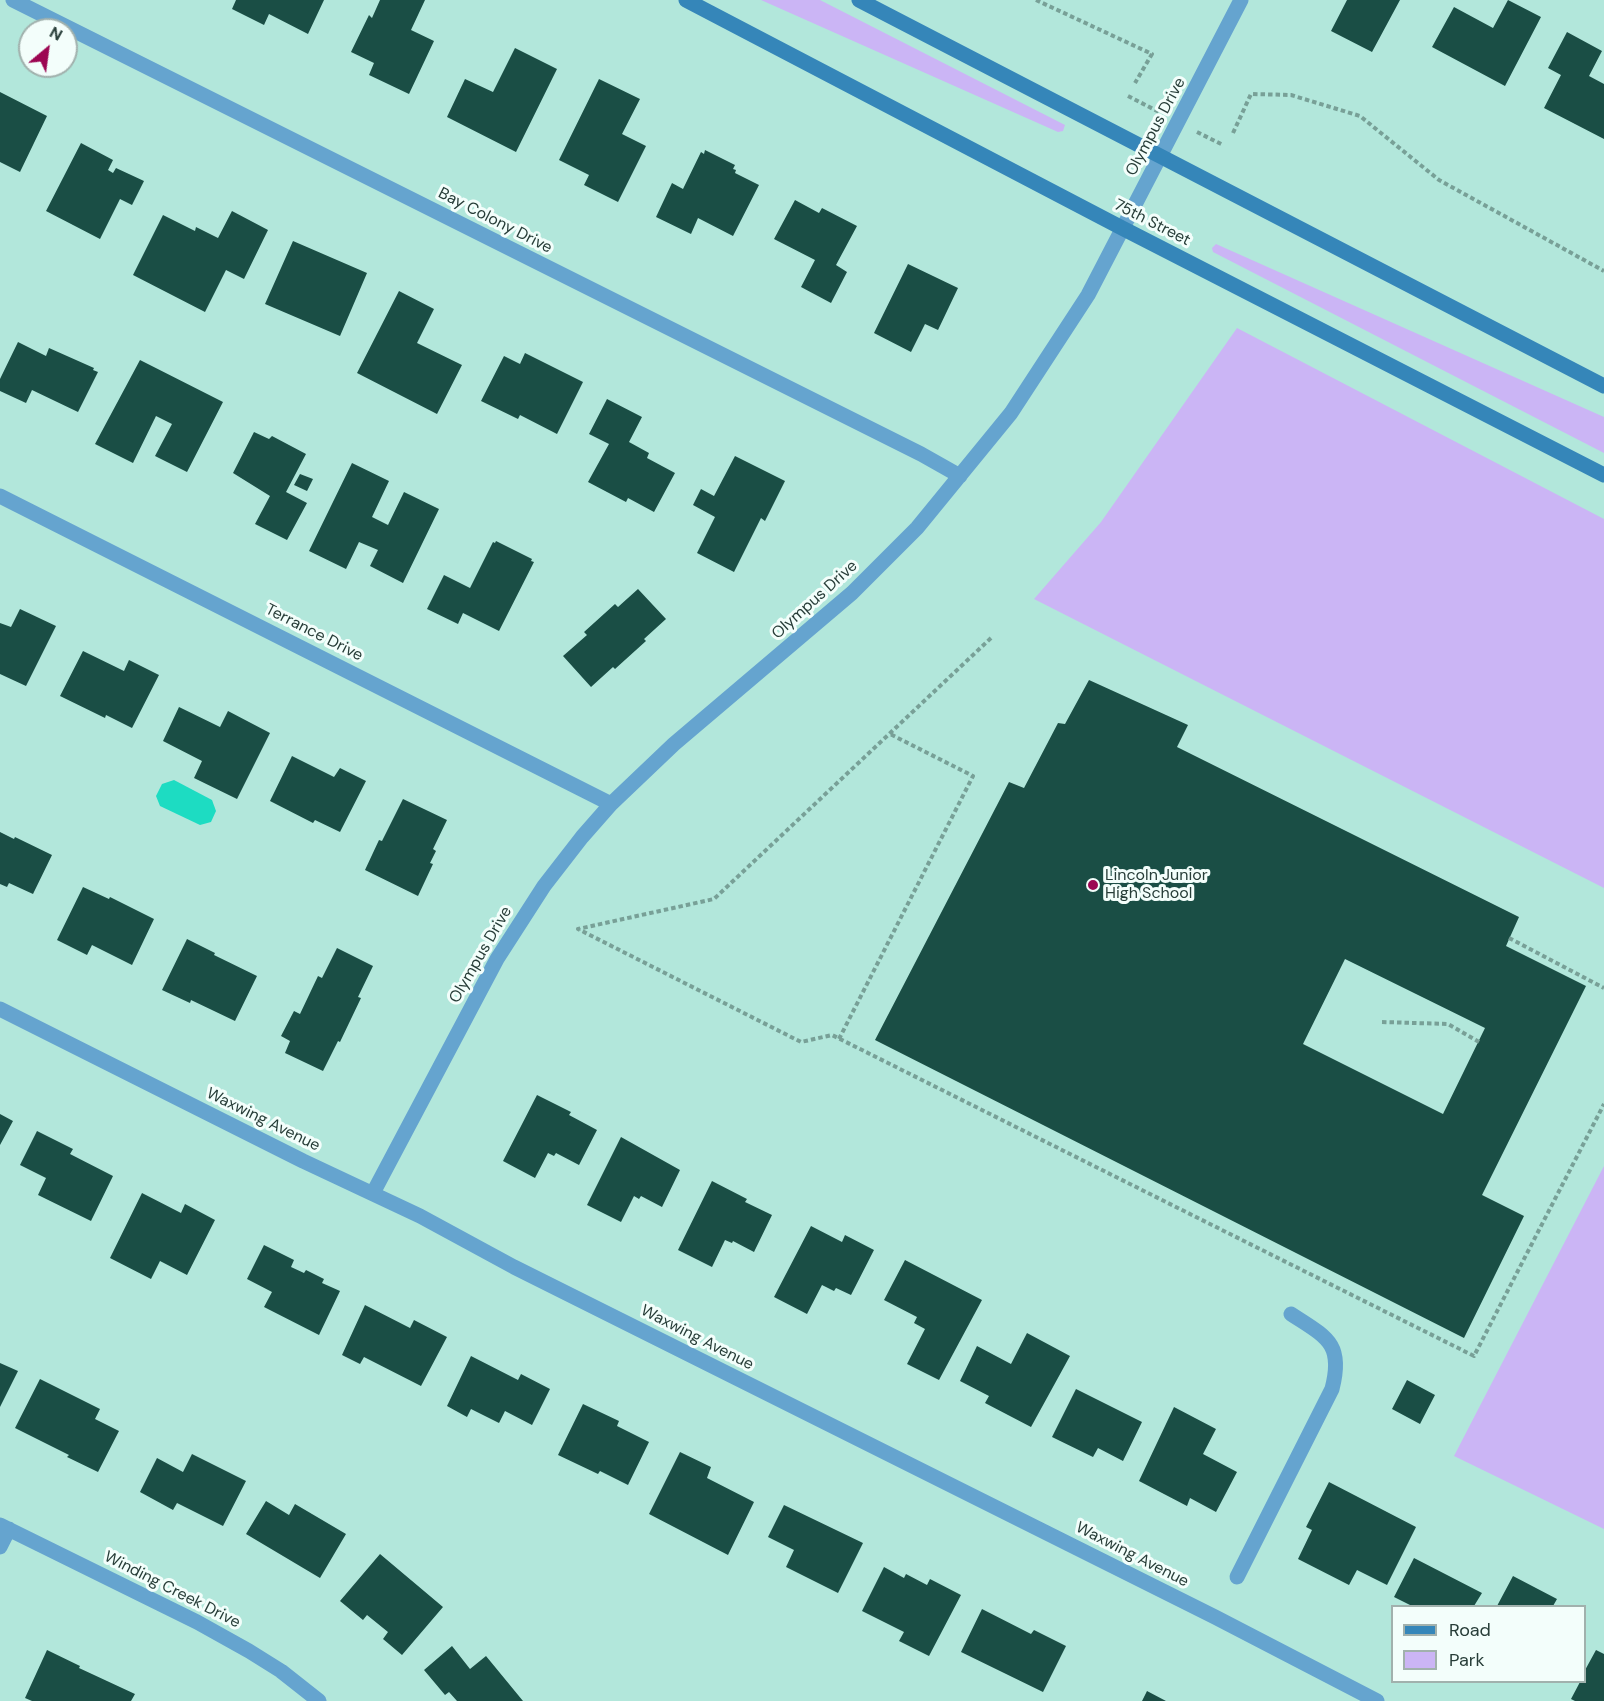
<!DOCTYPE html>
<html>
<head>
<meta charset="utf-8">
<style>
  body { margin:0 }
  #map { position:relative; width:1604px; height:1701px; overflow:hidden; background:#b2e7db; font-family:"DM Sans",sans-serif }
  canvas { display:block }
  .legend { position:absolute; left:1391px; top:1605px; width:195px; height:78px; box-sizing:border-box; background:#f3fefb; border:2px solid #a1b1ad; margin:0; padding:8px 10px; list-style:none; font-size:18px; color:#273d38 }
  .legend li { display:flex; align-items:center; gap:12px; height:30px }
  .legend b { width:30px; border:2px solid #a1b1ad }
  .north { position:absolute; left:18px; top:18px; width:60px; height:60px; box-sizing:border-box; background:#f3fefb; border:2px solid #a1b1ad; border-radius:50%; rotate:29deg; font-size:16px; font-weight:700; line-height:24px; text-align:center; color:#273d38 }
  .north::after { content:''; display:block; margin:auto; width:21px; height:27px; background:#9c0652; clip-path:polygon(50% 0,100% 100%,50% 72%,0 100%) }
</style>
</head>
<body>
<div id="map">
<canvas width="1604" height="1701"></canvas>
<ul class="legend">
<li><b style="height:8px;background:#3586b9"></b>Road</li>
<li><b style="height:16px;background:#cbb5f5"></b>Park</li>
</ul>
<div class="north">N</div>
</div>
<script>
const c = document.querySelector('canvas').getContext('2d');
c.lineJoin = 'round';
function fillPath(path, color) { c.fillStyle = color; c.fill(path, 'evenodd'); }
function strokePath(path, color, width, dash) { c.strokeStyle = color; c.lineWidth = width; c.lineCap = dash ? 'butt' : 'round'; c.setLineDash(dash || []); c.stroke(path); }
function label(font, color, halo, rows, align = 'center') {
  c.font = font + ' "DM Sans",sans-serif'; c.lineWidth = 6; c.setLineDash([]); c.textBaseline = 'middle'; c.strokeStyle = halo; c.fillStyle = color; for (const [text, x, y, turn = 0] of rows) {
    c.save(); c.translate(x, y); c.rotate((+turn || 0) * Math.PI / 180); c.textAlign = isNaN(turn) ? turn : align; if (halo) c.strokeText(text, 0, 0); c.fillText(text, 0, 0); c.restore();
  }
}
const green = new Path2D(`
  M761,0H820L1065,125L1063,131L1058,132Z
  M1216,244L1604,417V453L1213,252L1212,248Z
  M1237,328L1604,519V888L1034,599L1101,522Z
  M1604,1166V1529L1454,1456Z`);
const water = new Path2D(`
  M174,780L212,800L216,811L211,822L200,825L160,806L156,796L162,784Z`);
const building = new Path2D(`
  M236,0H324L308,34L269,14L264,25L232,9Z
  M380,0H425L411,30L434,41L409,94L369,75L374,63L351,52L369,15L372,18Z
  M1347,0H1400L1372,52L1331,31Z
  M1508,0L1541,17L1505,86L1432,47L1454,7L1493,28Z
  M1567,32L1602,51L1589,76L1604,84V139L1544,108L1561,75L1548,68Z
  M515,48L557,69L516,152L447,117L465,79L493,92Z
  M599,79L640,99L622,134L646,146L618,202L584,185L589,175L559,160Z
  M0,92L47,116L20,172L0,162Z
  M81,143L113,160L108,170L113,173L116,168L144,181L132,205L120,199L100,239L46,211Z
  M705,150L735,165L733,169L736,170L735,173L759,185L733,236L698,218L691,234L656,217L672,183L683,189L701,152L704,154Z
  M795,200L819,213L822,208L857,226L836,265L847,272L831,303L801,287L815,260L774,239Z
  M232,211L268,230L244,279L226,270L205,312L133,275L163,215L195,231L196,227L218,238Z
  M293,241L367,273L340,336L265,304Z
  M908,264L958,288L938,330L925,324L911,352L874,333Z
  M399,291L434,309L417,343L462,365L437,414L357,373Z
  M18,342L46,356L49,348L94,368L93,370L98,372L78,412L32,390L26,403L0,391V379Z
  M525,353L583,382L557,434L520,415L518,419L481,401L504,356L520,364Z
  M140,360L223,402L187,472L155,456L172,424L156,416L133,463L95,444Z
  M607,399L642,417L629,442L649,453L647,458L675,473L654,512L628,498L626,502L588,482L609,444L589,434Z
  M254,432L269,439L272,436L306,454L286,492L307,503L287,540L255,524L270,496L233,473Z
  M735,456L785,481L765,521L761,518L734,572L697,553L715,517L693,505L701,489L714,496Z
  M352,463L389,481L372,517L388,525L404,492L439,509L403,583L370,566L378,550L359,542L346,569L309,551Z
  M300,474L313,479L307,491L294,485Z
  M496,541L532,559L531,561L534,562L499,631L463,613L458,624L427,609L444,575L470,588L493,542L495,543Z
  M638,589L666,619L644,639L646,641L615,669L613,667L591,687L563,656L587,635L584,632L615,604L618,607Z
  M20,609L56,626L26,686L0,674V623L11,627Z
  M83,651L124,671L129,660L159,675L132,728L106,715L105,718L60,696Z
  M1089,680L1188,725L1177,747L1519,917L1506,946L1586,986L1482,1195L1524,1216L1464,1338L875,1040L1009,782L1024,788L1058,723L1065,724ZM1345,959L1485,1028L1443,1114L1303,1044Z
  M179,707L220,727L228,711L270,733L237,799L194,778L202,761L163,741Z
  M292,756L334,777L340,768L366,781L340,832L315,820L313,823L270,801Z
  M403,799L447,820L433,849L436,851L430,863L433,864L418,896L365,870L379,840L382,841Z
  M0,832L14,839L15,837L52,855L33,894L9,883L7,887L0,884Z
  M83,887L109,899L110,897L154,919L132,965L92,945L87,955L57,940Z
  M187,939L215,953L214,955L257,976L235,1021L191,1000L190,1003L162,990Z
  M337,948L373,966L358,997L361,998L340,1042L338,1041L323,1071L285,1053L290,1041L281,1036L294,1011L300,1014L318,976L322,978Z
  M537,1095L571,1112L569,1115L597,1130L579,1165L556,1153L554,1156L548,1153L535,1178L503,1161Z
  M0,1114L13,1121L0,1145Z
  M37,1131L73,1149L70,1154L113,1176L91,1221L38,1195L46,1178L20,1165Z
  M621,1137L680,1170L662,1207L641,1196L639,1199L634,1196L621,1222L587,1205Z
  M712,1181L747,1199L745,1202L772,1215L754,1252L733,1241L732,1243L725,1240L712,1267L678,1250Z
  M142,1193L181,1213L185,1204L215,1220L187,1275L160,1261L151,1279L110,1258Z
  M811,1226L842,1242L845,1235L874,1250L851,1295L836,1288L834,1291L822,1285L807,1314L774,1297Z
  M264,1245L294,1260L291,1267L304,1273L306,1270L324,1279L322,1283L340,1291L319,1335L264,1307L272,1292L247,1279Z
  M905,1260L982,1300L939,1380L907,1364L925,1329L914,1323L917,1317L884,1300Z
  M365,1305L410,1328L414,1320L447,1337L421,1386L364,1357L360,1364L342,1355Z
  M1027,1333L1070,1356L1031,1427L985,1403L989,1396L960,1381L977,1346L1011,1364Z
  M471,1356L518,1380L521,1374L550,1389L532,1425L505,1411L499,1423L471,1409L467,1417L447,1406Z
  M0,1363L18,1371L0,1407Z
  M40,1379L100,1409L95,1419L119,1431L98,1472L67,1457L69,1455L15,1428Z
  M1407,1380L1435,1395L1420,1424L1392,1409Z
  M1076,1389L1142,1422L1123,1461L1098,1448L1093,1457L1052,1437Z
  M583,1404L619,1421L617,1426L649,1442L628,1485L600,1471L598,1474L558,1455Z
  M1174,1407L1216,1429L1203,1454L1237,1472L1216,1512L1190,1498L1187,1506L1139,1481Z
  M680,1452L711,1467L707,1478L754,1502L728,1555L649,1514Z
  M192,1454L246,1481L223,1526L177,1503L173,1510L140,1492L157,1458L183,1472Z
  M1329,1482L1416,1527L1387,1585L1357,1570L1349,1585L1298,1559L1312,1530L1306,1527Z
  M266,1501L289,1515L295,1504L346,1534L320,1578L246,1534Z
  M784,1505L863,1543L838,1593L786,1567L794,1550L768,1537Z
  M380,1554L443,1607L402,1655L383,1639L388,1632L367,1615L363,1620L340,1601Z
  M1414,1558L1482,1593L1474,1606H1412L1394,1597Z
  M884,1567L904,1578L906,1574L927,1585L930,1579L961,1595L929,1656L899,1641L904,1632L862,1611Z
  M1513,1576L1557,1599L1553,1606H1497Z
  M982,1609L1031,1634L1034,1630L1066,1646L1043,1692L961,1652Z
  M452,1646L470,1669L486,1656L523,1701H457L449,1692L445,1695L424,1670Z
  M47,1650L80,1666L79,1668L135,1694L131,1701H32L25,1698Z
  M1596,1650L1604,1654V1701H1575L1571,1699L1580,1682H1584V1672Z
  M1147,1691L1166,1701H1142Z`);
const path = new Path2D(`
  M1036,0L1152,54L1135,83
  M1128,96L1159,112
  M1197,132L1223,145
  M1233,133L1251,94L1291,95L1360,116L1439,180L1604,271
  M991,638L714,899L578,929L801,1042L832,1035L1474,1356L1604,1104
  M1509,938L1604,988
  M1382,1022L1448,1024L1479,1042
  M839,1039L973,776L890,734`);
const lane = new Path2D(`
  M1237,1577L1332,1389C1344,1343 1326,1337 1291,1314`);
const street = new Path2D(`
  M13,0L921,454L960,476
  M0,496L611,804
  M0,1009L303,1161L420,1216L514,1267L1215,1617L1377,1701
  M373,1193L497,959L544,886L582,837L611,804L674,744L852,593L917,528L1011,413L1088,295L1241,0
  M0,1525L197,1622L249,1651L281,1671L319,1701
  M0,1547L9,1529`);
const secondary = new Path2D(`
  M686,0L1122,228L1604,475
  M859,0L1604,386`);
const markers = [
  [1093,885,6,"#9c0652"]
];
const streetNames = [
  ["Olympus Drive",1156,127,-62],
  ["Bay Colony Drive",495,221,27],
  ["75th Street",1152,223,27],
  ["Olympus Drive",815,600,-42],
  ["Terrance Drive",314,633,27],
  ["Olympus Drive",481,955,-60],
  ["Waxwing Avenue",263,1120,26],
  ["Waxwing Avenue",697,1338,27],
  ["Waxwing Avenue",1132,1555,27],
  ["Winding Creek Drive",172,1590,27]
];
const poiNames = [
  ["Lincoln Junior",1105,876],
  ["High School",1105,894]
];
fillPath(green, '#cbb5f5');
fillPath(water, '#1ddcc2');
fillPath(building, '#1a4e45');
strokePath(path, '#78a097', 4, [4.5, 3]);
strokePath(lane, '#65a4cf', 15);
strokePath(street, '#65a4cf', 15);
strokePath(secondary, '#3586b9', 15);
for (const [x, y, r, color] of markers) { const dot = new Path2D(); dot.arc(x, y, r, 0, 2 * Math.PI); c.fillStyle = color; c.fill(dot); strokePath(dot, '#f3fefb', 2); }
label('16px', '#273d38', '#f3fefb', streetNames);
label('16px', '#273d38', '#f3fefb', poiNames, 'left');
</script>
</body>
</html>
